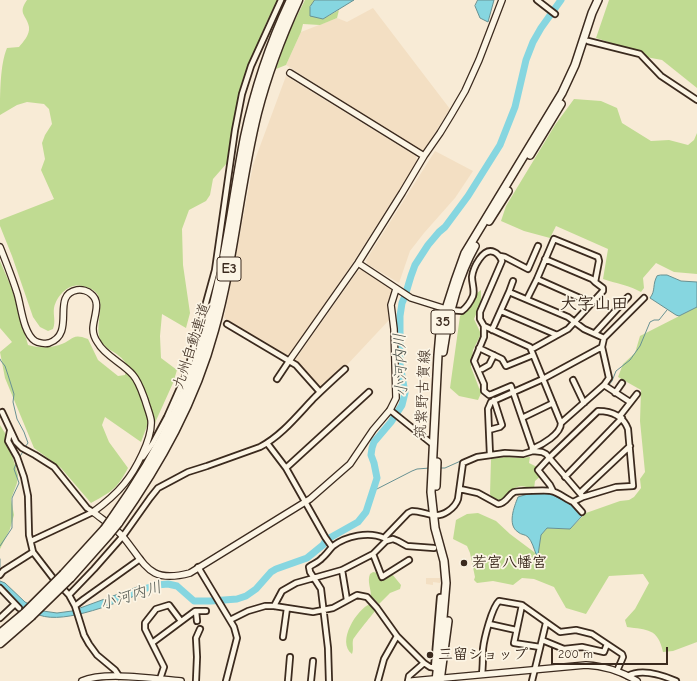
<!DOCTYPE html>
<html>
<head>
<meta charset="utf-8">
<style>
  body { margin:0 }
  #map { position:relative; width:697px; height:681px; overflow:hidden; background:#f8ebd6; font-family:"Comic Neue",sans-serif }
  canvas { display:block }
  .scale { position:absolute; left:551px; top:647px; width:117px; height:18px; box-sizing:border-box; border:2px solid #3b2a1e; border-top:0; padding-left:5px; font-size:12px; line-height:14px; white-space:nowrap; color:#3b2a1e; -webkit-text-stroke:3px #fcf5e5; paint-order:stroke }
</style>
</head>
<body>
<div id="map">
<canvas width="697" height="681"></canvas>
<div class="scale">200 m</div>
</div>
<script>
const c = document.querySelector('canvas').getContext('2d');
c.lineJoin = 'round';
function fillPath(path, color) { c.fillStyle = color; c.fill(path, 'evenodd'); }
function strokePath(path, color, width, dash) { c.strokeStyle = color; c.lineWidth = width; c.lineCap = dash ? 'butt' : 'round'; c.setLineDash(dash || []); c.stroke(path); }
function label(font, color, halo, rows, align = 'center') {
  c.font = font + ' "Comic Neue","Klee One",sans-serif'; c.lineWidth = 3.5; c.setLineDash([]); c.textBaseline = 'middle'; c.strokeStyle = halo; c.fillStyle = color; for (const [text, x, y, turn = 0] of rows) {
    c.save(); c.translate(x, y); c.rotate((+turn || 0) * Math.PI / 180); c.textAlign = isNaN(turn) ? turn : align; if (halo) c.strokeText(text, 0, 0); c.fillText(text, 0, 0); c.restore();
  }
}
const built = new Path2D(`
  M373,8L450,109L424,150H419L286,65L301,32L337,18L347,22Z
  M286,76L416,156L417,162L352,264L288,357L224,318L253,165Z
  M435,151L473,171L455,198L424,233L410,251L399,283L367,264L366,260Z
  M360,270H364L392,290L389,302L388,310L390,319L346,366L319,389L295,360L357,272Z
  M426,578H440V583L433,582V585L426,584Z`);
const green = new Path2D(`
  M27,0H278L267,21L249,64L241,89L227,163L213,179L210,195L206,201L189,210L182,229L183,265L190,313L186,328L162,314L160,336L161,358L177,370L173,383L154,425L147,426L141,442L105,417L102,425L109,442L128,468C117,489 111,492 91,503L61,468L34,448L5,378L0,352L12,342L0,328V261L12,289L28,345C39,348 49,348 59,345C73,341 71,332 88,339L98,360L118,376L125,375L127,365C125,362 122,358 119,356C114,351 106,349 102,343C90,324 116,292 82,286C69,283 57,295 54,308C53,316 56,321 53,329L48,331L40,327L33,317L12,256L0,226V220L54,199L41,170L45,159L42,143L45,135L52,124L49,109L44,104L27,102L17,105L0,115C0,95 0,64 7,48L19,47C23,42 30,35 29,27C27,15 17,14 27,0Z
  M305,0H315L310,7L323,19L339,10L337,18L320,25L303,24L301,32L286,65L276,69L289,32Z
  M609,0H697V88L662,60L646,57L636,51L596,38Z
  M574,99L601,101L617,108L622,123L651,141L669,140L688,145L694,140L697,133V274L674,272L656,263L643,278L644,288L641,292C631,286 615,283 603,279L608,249L556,226L550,238L524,231L501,221L506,206L555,125Z
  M481,290V302L474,319L481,334L473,350L471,367L479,388L482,391L478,400L459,396L450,388L460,316L467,309L477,293Z
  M697,307V642L673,651L663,652C658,628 647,630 627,627L625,620L635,609L649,583L643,574L609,576L586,614L566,608L554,587L534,579L522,578L513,585L493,581L477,583L474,580L475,577L470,553L467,546L453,539L456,520L467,514L478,513L496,521L510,534L538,555L541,535L547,528L570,529L586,513L620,501L629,500L634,497L641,488L640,479L645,472L640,421L641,390L618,377L623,364L635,353L640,336Z
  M0,425L5,433L18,475L17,483L11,499L14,515L10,529L0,549Z
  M506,457L520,458L530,457L529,463L537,467L542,475L535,481L534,489C516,483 514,487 503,501C498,500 492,499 490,494L491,459Z
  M373,572L378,573L382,580L392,574L401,585L400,589L390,593L379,604L371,596C371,589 367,581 370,574Z
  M370,604L375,611C372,615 353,638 353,640C352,645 354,649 352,654C336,642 357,609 370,604Z`);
const water = new Path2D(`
  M315,0H354L323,19L310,16V7Z
  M478,0H494L488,22L480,18L475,6Z
  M661,275H667L681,281L697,282V307L679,316L676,315L650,298C656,290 652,285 657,276Z
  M545,493L553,495L572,505L582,516L570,529L547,528L541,535L538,555L536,554C534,549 532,541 528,537C525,534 521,535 518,532C507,525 514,507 518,497L528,494Z
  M0,581L5,583L25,602L43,611L57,613L72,611L140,586L146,592C119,601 66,625 39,615C33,613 26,610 22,607C14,601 9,590 0,585Z`);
const stream = new Path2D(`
  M0,359L1,361L5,366L8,375L14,394L13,402L17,419L24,432L28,443L25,447
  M608,386L612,381L616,371L630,360L640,346L650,322L654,320H659L667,310
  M558,434L564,424L606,388
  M492,452L503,450L509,451
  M19,458L24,450
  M439,468H445L474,455L489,453
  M373,491L412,471L417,469L430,468
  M0,546L12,528V498L19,483L14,469L17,462
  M0,559V567
  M637,675L660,677
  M665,679L670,681`);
const river = new Path2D(`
  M134,592L157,585L168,584L177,586L194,601H211L237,599L246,596L256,589L271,572L276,569L307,558L323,545L326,540L358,522L366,512L377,478L374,463L371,455L372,448L374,442L391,422L402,405L405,393L400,364V316L402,303L405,296L411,276L415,265L428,245L439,232L445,227L468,196L500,145L515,107L526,60L533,42L541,28L561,0`);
const minor = new Path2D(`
  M537,0L555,14
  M588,41L640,54L661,76L697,100
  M500,256L505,257L528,269L538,246
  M545,259L592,279L595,282
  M537,279L591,303
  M509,292L513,281
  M527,299L537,279L554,239L598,257L599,261L595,282L603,288V291L568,329L532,349
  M449,310L462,311C467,307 470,303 473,296C475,290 472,284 472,277C473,268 483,247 494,252C499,254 500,257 502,261L480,312V319L484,326L530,347L561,423C561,434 542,445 532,449
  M501,311L557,335
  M227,324L296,365L320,392
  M484,326V337L474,361L484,384V391L489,395L492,394L511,386L533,450
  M492,330L509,292L568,317L584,329L604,338L644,298
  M595,333L628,297
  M479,348L502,359L506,366L533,355
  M482,369L489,365L494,355
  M277,379L289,361
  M573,380L584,403
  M604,385L630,402
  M615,393L622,383
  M390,410L431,443H433
  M2,412L16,442L22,448L35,455L54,467L87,508L93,512L31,541
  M619,417L637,394
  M522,418L553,403
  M561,423L604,385L609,378L602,347L604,338
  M489,430L500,427L502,425L494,400
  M10,431L8,441L17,457L24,477L28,496L29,535L33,552L53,578L69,595L75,606L84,635L89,644L97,655L115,670L119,676
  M267,443L286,468L325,537L332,547
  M490,455L488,409L491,402L543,379L602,347
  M143,457L153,443L167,417L187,372L215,270L235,130L242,94L251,66L281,0
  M286,468L369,392
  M565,477L622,418
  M460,489L478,493L498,504C507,503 507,496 514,492C516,491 548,490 551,491C558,492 566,499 573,502L583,497
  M580,493L630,446
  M573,502L582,512
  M373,554L382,577L409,560
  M198,567L234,627L237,638L226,681
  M342,570L347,600
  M0,575L3,571L33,552
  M0,588L19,608
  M69,595L94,569L123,536L150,498L158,488L188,472L207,466L260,447C281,436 297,416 313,399C323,389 334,379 345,369
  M522,605L514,643L540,647
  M75,606L84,599L140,559
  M274,606L282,591L296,583L342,570L373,554L386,541L393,539L398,541L407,546L434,548
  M196,611L197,621
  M0,618L15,604
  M230,620L248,611L265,606H274L313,612L333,608L357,595L367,597L377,608L397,636L424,663L430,667L437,668
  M489,624L516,630
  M283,637L287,608
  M542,640L564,649L582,647L604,652L607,644
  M152,643L195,611H206
  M434,668L440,597H445
  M482,674C483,666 483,657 483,649C484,639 492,607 499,601L522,605L560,632L576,630L592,634L622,654L623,657L617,671
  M628,676C642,668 662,675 676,681
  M160,679L164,667L145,629V623L156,609L169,605L181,621
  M196,681L197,657L196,638L200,629
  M288,681L290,657
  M311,681L313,661
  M329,681L328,648L321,589L310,572L309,567C313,564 319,562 322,558C326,555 329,550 333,546C346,536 369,531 384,538L408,513L412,511C419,511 426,514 433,515C443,517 455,508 458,499L463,463L477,457L505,453L523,454L533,451L542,452L546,454L583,497L616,487L633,486L628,429C623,416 612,411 598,411L549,458L538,470L550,485L553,491
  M378,681L384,659L397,636
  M408,681L409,676L424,663
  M532,681L546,623`);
const tertiary = new Path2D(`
  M290,73L424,156
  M0,247C6,262 12,277 17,293C21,305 23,333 35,341C38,343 45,344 49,343C77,333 50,295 77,290C82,289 88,291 91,294C102,302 93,318 93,329C93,333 95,339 98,343C104,355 124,364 133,375C139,382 142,392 145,400C147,407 150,414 151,420C153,438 135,471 124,484C115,495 104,504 93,512C103,520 116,528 124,538C146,565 149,584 190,573L310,499L350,464L373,430L390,410L396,398L394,329L391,305L396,289
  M358,263L411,298L446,309
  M289,361L358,263L402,193L424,156L440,133L451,115L465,91L479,60L502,0
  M82,681C104,671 156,679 181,681
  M412,681L586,665C604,666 621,671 637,681`);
const primary = new Path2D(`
  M530,155L561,104
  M489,221L508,191
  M443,352C448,318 458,276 475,246
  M436,486L437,462
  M436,681L443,618L446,583L444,561L435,528L431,492L438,355L440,332L446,309L455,281L465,253L562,93L575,65L592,13L598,0
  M440,681L448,621`);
const motorway = new Path2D(`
  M112,519C159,453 195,383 214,304C228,249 234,193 245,137C255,90 270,44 291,0
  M118,523C160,463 195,401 214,330C234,259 239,185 257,113C267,74 281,37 298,0
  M64,574L105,529
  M70,578L109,534
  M0,634L25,613
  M0,643L31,616`);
const motorwayBridge = new Path2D(`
  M105,529L112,519
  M109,534L118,523
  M25,613L64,574
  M31,616L70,578`);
const markers = [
  [464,563,4,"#3b2a1e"],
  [430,655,4,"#3b2a1e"]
];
const shields = [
  [229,269,24],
  [443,322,24]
];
const shieldNames = [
  ["E3",229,269],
  ["35",443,322]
];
const streetNames = [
  ["九州自動車道",192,346,-72],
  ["筑紫野古賀線",423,394,-87]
];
const poiNames = [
  ["若宮八幡宮",472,563],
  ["三留ショップ",438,655]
];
const waterNames = [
  ["小河内川",401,365,-92],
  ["小河内川",131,596,-17]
];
const quarterNames = [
  ["大字山田",594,304]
];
fillPath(built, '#f3dfc3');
fillPath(green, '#c0db92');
fillPath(water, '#86d6e0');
strokePath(water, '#689192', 1);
strokePath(stream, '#689192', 1);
strokePath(river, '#86d6e0', 7);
strokePath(minor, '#3b2a1e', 8);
strokePath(tertiary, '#3b2a1e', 8);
strokePath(primary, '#3b2a1e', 10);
strokePath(motorway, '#3b2a1e', 11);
strokePath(minor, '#fcf5e5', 4.5);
strokePath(tertiary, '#fcf5e5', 5.5);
strokePath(primary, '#fcf5e5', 7);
strokePath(motorway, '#fcf5e5', 8);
strokePath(motorwayBridge, '#3b2a1e', 11, []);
strokePath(motorwayBridge, '#fcf5e5', 8);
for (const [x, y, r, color] of markers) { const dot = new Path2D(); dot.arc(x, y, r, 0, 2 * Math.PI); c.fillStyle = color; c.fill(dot); strokePath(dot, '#fcf5e5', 1.5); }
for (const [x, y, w] of shields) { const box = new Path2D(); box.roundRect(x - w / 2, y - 12, w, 24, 3); c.fillStyle = '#fcf5e5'; c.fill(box); strokePath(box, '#3b2a1e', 1); }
label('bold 14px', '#3b2a1e', null, shieldNames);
label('15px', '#3b2a1e', '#fcf5e5', streetNames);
label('bold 15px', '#3b2a1e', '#fcf5e5', poiNames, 'left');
label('italic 16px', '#4e554e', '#fcf5e5', waterNames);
label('bold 17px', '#3b2a1e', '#fcf5e5', quarterNames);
</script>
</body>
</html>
